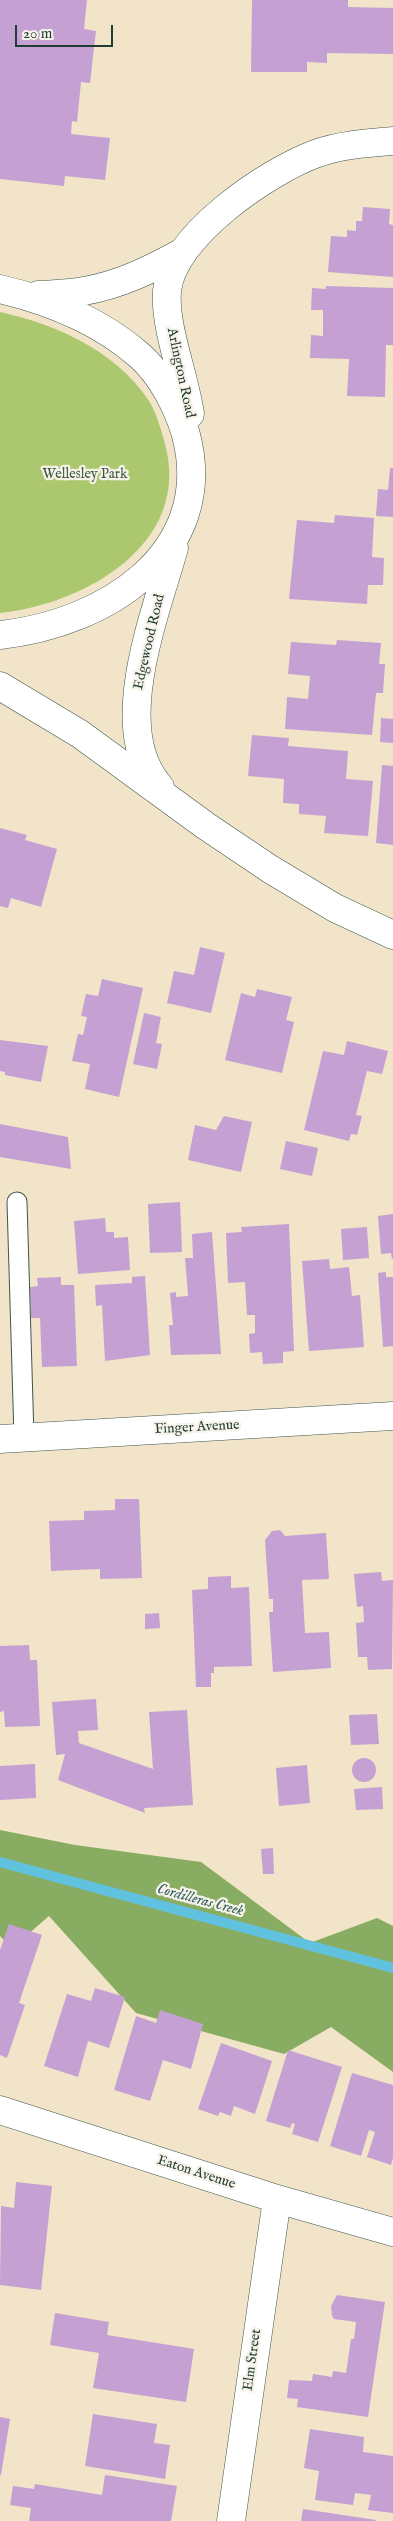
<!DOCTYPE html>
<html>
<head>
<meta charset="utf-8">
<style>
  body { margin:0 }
  #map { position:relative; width:393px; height:2521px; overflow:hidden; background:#f1e4c9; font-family:"IM FELL English",serif }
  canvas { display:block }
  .scale { position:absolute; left:15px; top:25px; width:98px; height:22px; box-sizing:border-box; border:2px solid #1f3d34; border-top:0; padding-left:6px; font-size:15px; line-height:18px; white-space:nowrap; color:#1f3d34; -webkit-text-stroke:4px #f7f3e8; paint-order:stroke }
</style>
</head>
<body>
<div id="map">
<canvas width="393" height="2521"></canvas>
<div class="scale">20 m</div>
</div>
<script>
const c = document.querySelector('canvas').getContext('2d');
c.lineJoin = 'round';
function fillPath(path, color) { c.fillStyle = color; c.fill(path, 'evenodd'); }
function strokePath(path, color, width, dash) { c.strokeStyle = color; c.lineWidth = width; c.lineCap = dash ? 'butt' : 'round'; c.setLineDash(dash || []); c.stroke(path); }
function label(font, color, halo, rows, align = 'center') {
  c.font = font + ' "IM FELL English",serif'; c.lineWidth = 4.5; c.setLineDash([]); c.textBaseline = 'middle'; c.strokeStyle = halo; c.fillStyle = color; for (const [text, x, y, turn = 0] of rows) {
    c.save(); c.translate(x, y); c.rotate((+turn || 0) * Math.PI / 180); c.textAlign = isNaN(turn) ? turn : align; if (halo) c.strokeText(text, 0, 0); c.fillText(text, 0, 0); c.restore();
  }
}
const green = new Path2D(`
  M0,312C55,324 114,350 147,398C156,411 161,429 165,444C192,544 85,604 0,613Z`);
const forest = new Path2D(`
  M0,1830L75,1845L201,1862L310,1943L377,1918L393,1926V2072L331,2027L284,2054L136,2013L49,1916L12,1948L0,1936Z`);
const stream = new Path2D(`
  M0,1862L393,1968`);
const building = new Path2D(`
  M0,0H87L84,29L96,31L90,83L81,82L77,122L72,121L71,134L110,138L105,180L65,176L64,186L0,179Z
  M252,0H348V7L393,8V54L327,53V63L307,62V72H251Z
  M363,207L390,209L389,224L393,225V277L328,272L331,236L347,237V230L356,231V221H362Z
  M326,286L393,288V345H386L385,397L347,396L349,359L310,358L311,335L323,336V310H311L312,288L326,289Z
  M390,468H393V517L376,516L378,489L388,490Z
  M335,515L374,518L372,557L384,558L383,585H368L367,604L289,599L297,520L334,523Z
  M337,640L381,643L379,664H385L383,693H376L372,735L285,729L287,697L308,699L310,676L288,674L291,642L336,645Z
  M381,718L393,719V743L380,742Z
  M252,735L289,738L288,746L348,751L346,779L373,781L368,836L324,833L326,816L299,814V804L283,803L284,779L248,776Z
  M382,765L393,766V845L376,843Z
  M0,828L27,835L25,840L57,849L41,907L11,898L8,908L0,906Z
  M200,947L225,953L211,1013L167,1003L174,971L194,975Z
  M102,979L143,988L119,1097L85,1089L90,1064L72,1061L78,1034L83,1035L87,1017L81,1016L86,994L98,996Z
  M257,989L292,997L286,1020L294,1022L282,1073L225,1060L241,993L255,997Z
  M144,1013L161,1017L156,1043L162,1044L157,1069L133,1064Z
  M0,1040L48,1046L41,1082L5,1075V1072L0,1071Z
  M347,1041L388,1051L382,1074L367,1071L356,1115L362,1116L357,1135L351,1134L349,1141L304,1130L323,1051L344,1055Z
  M224,1116L252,1122L241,1172L188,1160L195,1125L216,1130Z
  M0,1124L68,1137L71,1169L0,1157Z
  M286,1141L318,1148L312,1176L280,1169Z
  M180,1202L182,1252L150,1253L148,1204Z
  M393,1214V1259H392L391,1253L381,1254L378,1216Z
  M105,1218L106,1232H114V1238L128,1237L130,1270L78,1274L74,1221Z
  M289,1224L294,1351L283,1352V1363L263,1364L262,1352L250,1353L249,1334L255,1333V1315H247L245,1282L228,1283L226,1233L242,1232L241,1227Z
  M367,1227L369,1258L343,1260L341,1229Z
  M212,1232L221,1354L171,1355L169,1325H173L170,1293L176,1292V1297L188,1296L185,1258H193L192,1234Z
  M329,1259L330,1269L349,1267L352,1296L360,1295L364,1347L309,1351L302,1261Z
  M386,1272V1277H393V1346L383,1347L378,1273Z
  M145,1276L150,1355L105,1361L102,1305L96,1306L95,1285L132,1283V1277Z
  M61,1277V1285H74L77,1366L42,1367L40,1318H31L30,1287L38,1286L37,1278Z
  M115,1499H139L142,1578L100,1579V1569L51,1571L49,1521L84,1520V1511L115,1510Z
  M280,1530L285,1536L326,1533L329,1579L302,1580L305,1633L329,1632L331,1668L273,1672L269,1612H273V1599H269L265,1540L272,1531Z
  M381,1572L382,1581L393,1580L392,1669L368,1670L367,1657H358L356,1623L364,1622L363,1606L357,1607L354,1574Z
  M231,1576V1588L249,1587L252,1666L214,1667V1673H211V1687H196L192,1590L208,1589V1577Z
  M159,1613L160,1628L145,1629V1614Z
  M29,1645L30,1660H37L40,1726L5,1727L4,1711L0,1712V1646Z
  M96,1699L98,1730L78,1731L79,1743L153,1769L149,1712L187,1710L193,1805L144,1808L145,1813L58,1780L65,1754L56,1755L52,1702Z
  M377,1714L379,1744L351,1745L349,1715Z
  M352 1770a12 12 0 1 1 24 0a12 12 0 1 1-24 0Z
  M35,1764L36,1798L0,1800V1766Z
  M307,1765L310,1803L279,1806L276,1768Z
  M382,1787L383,1809L356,1810L354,1789Z
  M273,1848L274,1874H263L261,1849Z
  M9,1924L42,1935L19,2003L25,2005L7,2058L0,2055V1950Z
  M95,1988L125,1997L109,2048L88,2041L78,2077L44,2066L67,1994L91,2001Z
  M160,2010L203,2024L191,2069L163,2060L150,2101L114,2090L136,2016L156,2023Z
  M221,2043L272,2061L255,2114L234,2106L231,2116L220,2112L218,2116L198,2109Z
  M288,2050L342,2067L318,2142L292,2134L295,2124L292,2123L290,2128L266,2121Z
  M352,2073L393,2085V2158L391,2165L367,2157L375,2132L369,2130L361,2156L330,2146Z
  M16,2182L52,2186L41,2290L0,2285L1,2206L14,2208Z
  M337,2295L385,2302L368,2417L297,2407L298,2399L287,2398L289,2380L312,2381L313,2374L332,2377L333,2371L346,2373L351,2339H354L356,2322L334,2319L332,2316L331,2306Z
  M55,2313L109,2322L107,2335L194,2349L186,2402L93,2388L99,2353L50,2345Z
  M93,2414L157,2424L154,2443L170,2445L165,2479L85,2466Z
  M0,2417L10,2419L1,2475H0Z
  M310,2429L364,2437L363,2452L393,2456V2513L368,2510L371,2495L355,2493L353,2505L315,2500L319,2471L304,2468Z
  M105,2475L177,2486L171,2521H29L31,2508L10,2505L13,2486L34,2489L35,2484L102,2495Z
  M303,2509L376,2520L375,2521H301Z`);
const lane = new Path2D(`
  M17,1202L24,1437`);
const street = new Path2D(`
  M0,289C51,301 99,320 139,355C161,374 178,407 186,435C217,554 104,624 0,635
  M38,295C53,294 69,294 84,291C119,285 150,270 181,253
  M190,414C185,377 164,327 167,291C172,236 267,172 315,154C339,145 367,143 393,141
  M0,686L80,734L206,826L270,869L335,908L393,935
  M160,787C108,730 156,613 174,548
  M0,1439L393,1416
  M0,2110L277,2199L393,2232
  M231,2521L277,2199`);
const streetNames = [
  ["Arlington Road",180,373,78],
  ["Edgewood Road",150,642,-77],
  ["Finger Avenue",197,1428,-3],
  ["Eaton Avenue",196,2173,18],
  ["Elm Street",253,2360,-82]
];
const parkNames = [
  ["Wellesley Park",85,475]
];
const waterNames = [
  ["Cordilleras Creek",200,1901,15]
];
fillPath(green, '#abc86f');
fillPath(forest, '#88ac62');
strokePath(stream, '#61c2e0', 10);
fillPath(building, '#c4a1d2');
strokePath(lane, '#3e564a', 21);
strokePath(street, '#3e564a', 29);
strokePath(lane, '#fff', 19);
strokePath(street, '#fff', 28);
label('14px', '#1f3d34', '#f7f3e8', streetNames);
label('14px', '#3b5940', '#f7f3e8', parkNames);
label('italic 15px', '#305e5f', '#f7f3e8', waterNames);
</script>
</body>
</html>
